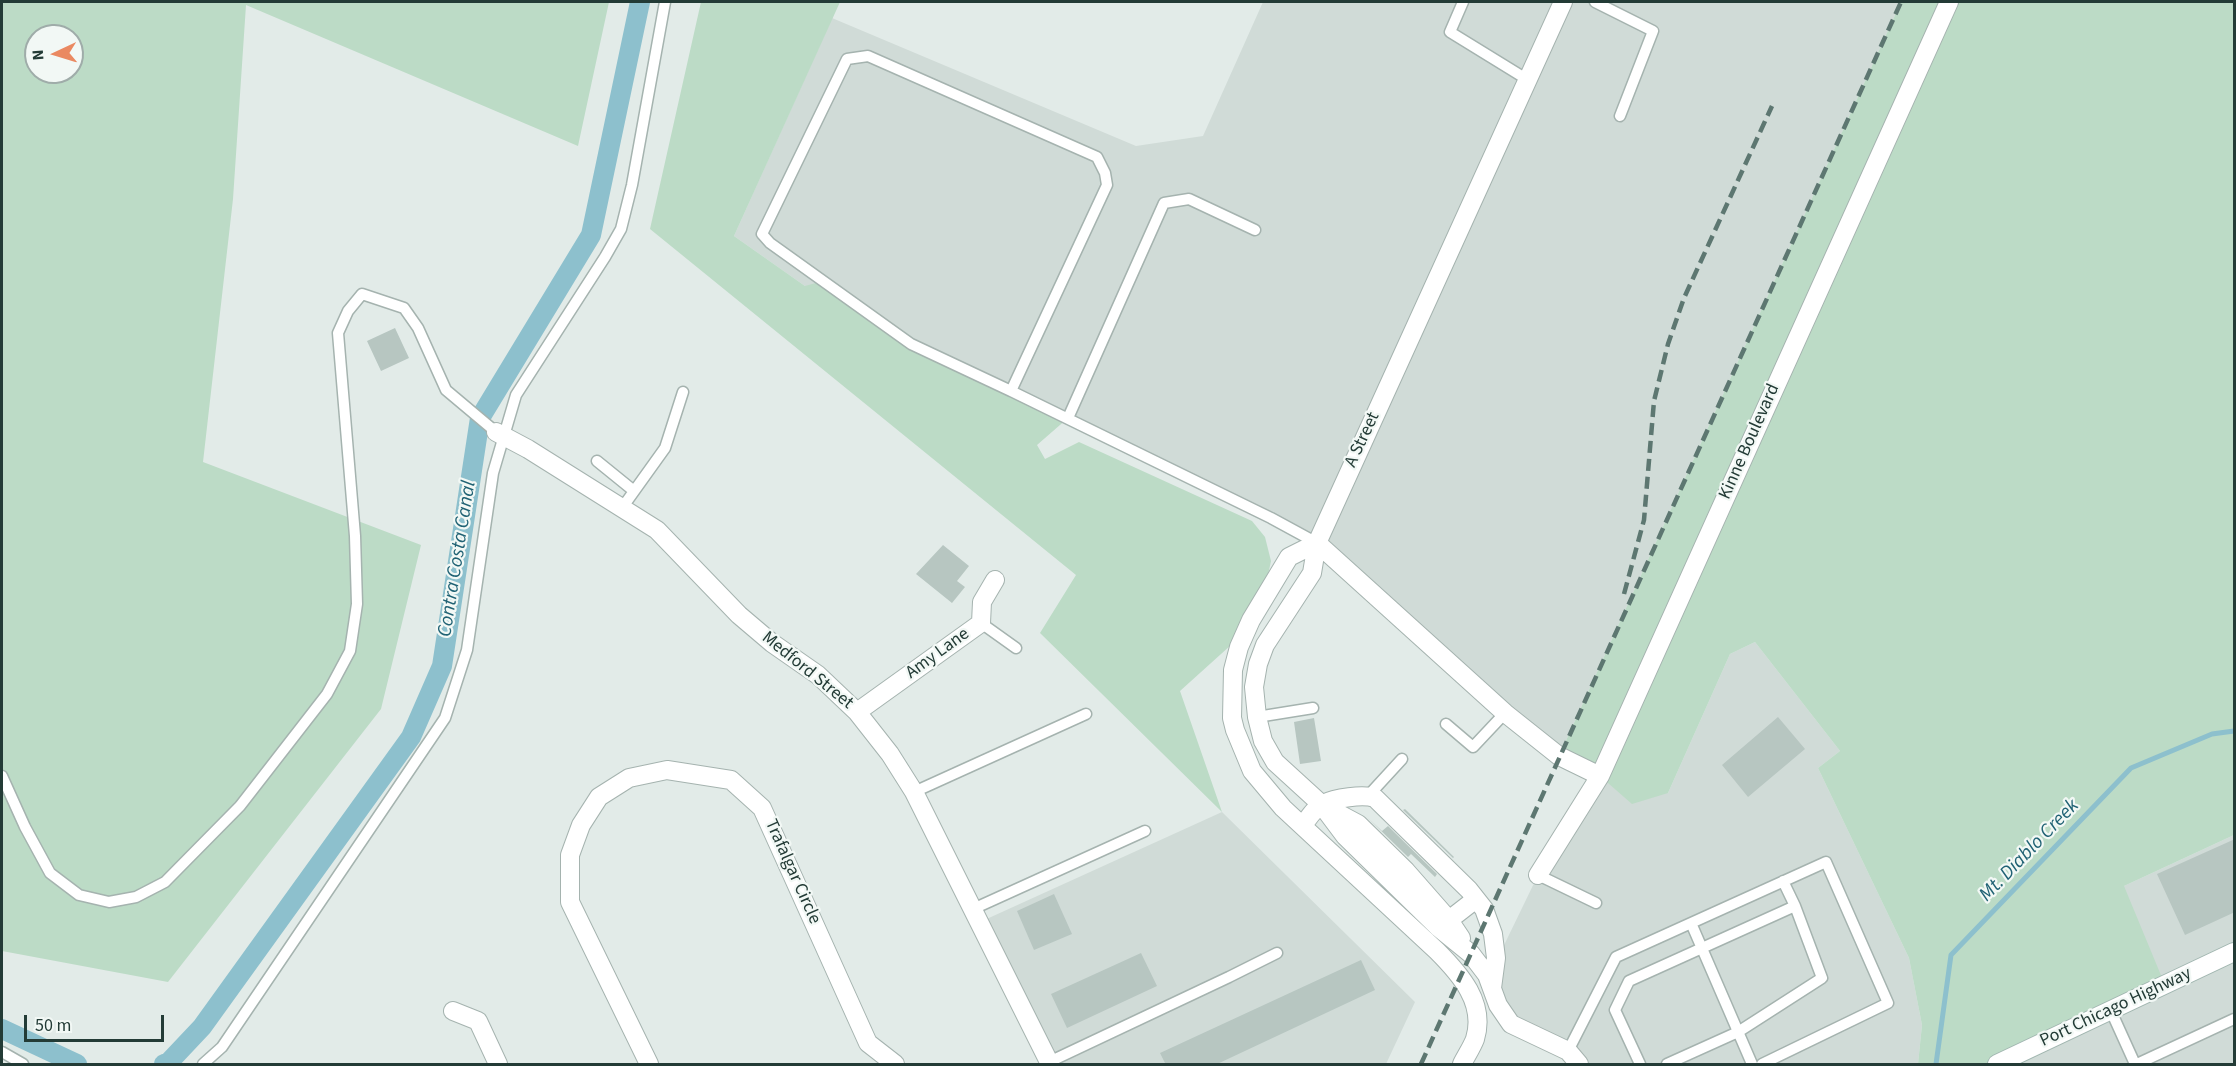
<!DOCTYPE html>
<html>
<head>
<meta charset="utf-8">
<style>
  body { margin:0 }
  #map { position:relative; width:2236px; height:1066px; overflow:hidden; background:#e2ebe8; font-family:"Source Sans 3",sans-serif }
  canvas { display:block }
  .frame { position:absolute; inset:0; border:3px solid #233b36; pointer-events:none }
  .north { position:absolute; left:24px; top:24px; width:60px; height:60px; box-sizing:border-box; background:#f2f8f5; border:2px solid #9faca9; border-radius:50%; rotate:266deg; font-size:16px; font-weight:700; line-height:24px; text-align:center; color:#233b36 }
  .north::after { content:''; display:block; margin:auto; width:21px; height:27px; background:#ea8961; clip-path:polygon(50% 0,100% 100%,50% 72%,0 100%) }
  .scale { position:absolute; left:24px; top:1015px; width:140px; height:27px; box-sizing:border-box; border:3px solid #233b36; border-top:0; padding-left:8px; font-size:18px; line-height:21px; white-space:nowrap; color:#233b36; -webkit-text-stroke:4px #f2f8f5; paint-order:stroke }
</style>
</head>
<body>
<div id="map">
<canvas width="2236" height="1066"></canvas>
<div class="frame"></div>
<div class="north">N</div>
<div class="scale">50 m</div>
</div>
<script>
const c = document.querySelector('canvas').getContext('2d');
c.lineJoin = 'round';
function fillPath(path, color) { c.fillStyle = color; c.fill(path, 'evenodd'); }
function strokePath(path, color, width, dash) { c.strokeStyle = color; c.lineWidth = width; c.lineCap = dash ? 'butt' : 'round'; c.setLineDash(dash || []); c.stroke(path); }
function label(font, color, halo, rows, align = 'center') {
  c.font = font + ' "Source Sans 3",sans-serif'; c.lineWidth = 4.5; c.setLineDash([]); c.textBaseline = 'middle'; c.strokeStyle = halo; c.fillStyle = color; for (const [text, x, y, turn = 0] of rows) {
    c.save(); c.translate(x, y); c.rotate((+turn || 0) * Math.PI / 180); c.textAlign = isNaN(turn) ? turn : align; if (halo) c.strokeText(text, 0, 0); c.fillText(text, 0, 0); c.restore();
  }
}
const built = new Path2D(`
  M1263,2H1901L1559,756L1317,543L805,286L734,236L832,18L1136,146L1203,136Z
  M1755,642L1840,751L1818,768L1909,958L1922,1025L1918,1064H1579L1511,1024L1492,970L1538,875L1600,776L1668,793L1730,654Z
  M1222,812L1415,1002L1386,1064H1050L980,922Z
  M2234,835V1064H1997L2124,886Z`);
const green = new Path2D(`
  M2,2H609L578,146L246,5L233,199L203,462L421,545L381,709L168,982L2,951ZM36,36H72V72H36Z
  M701,2H840L734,236L805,286L823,281L911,344L1068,418L1037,445L1045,459L1079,442L1252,521L1265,537L1271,561L1267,580L1231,645L1180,691L1222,812L1040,633L1076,575L650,229Z
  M1901,2H2234V835L2124,886L2165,985L1997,1064H1918L1922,1025L1909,958L1818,768L1840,751L1755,642L1730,654L1668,793L1632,804L1600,776L1559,756Z`);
const stream = new Path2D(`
  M1936,1064L1951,955L2131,768L2212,734L2234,731`);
const canal = new Path2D(`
  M2,1029L77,1064
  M164,1064L168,1063L202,1027L411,737L442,666L480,418L591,235L640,2`);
const building = new Path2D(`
  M395,328L409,358L381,371L367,341Z
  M943,545L969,566L957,581L965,587L952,603L916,574Z
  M1778,717L1805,749L1748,797L1722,765Z
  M1314,718L1321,761L1300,764L1294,722Z
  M1405,809L1454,857L1453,858L1403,810Z
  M1368,818L1382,831L1388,826L1437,874L1435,877L1411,854L1408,857Z
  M2235,839V912L2185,935L2157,874Z
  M1054,894L1072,934L1034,950L1017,911Z
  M1141,953L1157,986L1067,1028L1051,994Z
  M1361,960L1375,990L1215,1065H1166L1160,1053Z`);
const lane = new Path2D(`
  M1463,2L1450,32L1528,80
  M1595,2L1653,31L1620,116
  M1011,391L911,344L770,243L762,234L847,59L868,56L1097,157L1105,173L1107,185L1011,391L1271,518L1317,543
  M1068,418L1164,203L1189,199L1255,230
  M597,461L634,491
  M622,508L665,448L683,392
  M981,623L1016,648
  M1257,717L1313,708
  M1446,724L1473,747L1505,713
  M2,776L25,827L50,873L79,895L109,902L136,897L165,882L240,806L327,694L350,651L357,604L355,536L338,333L348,311L362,294L404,308L418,328L446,390L496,432
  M914,792L1086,714
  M1368,796L1402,759
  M1538,875L1596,903
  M1783,881L1795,906
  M973,909L1145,831
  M1691,923L1752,1064
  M2111,1011L2135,1064
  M1568,1051L1616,957L1826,862L1888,1003L1762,1064
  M2,1052L23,1064
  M1049,1062L1229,977L1277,953
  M203,1064L222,1047L445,718L467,650L493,473L516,395L605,257L621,229L632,185L665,2
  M1640,1064L1615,1010L1629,981L1795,906L1822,978L1738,1032L1667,1064
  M2137,1064L2234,1019`);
const street = new Path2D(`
  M1563,2L1317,543L1505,713L1559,756L1600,776
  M496,432L528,449L657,530L739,615L772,643L818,675L857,712L890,754L914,792L1050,1064
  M1317,543L1312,573L1265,645L1258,664L1254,687L1257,717L1263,741L1275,762L1321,804L1345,836L1439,928L1471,954L1487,975L1498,1005L1511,1024L1568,1051L1579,1064
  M1317,543L1289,557L1251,620L1239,647L1233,670L1232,718L1235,730L1252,771L1283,808L1437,951C1460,974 1486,1003 1475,1039C1472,1047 1466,1056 1462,1064
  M857,712L981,623L982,602L995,580
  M1328,808L1358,824L1406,871L1449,920L1461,938
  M1303,825C1308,819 1315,807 1323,804C1335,798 1363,794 1375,798L1469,890L1484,909L1493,934L1496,958L1492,988
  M1538,875L1600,776L1949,2
  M1449,920L1476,899
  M453,1011L478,1021L498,1064
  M649,1064L570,902V855L581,825L599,797L629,778L667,770L731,780L762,808L868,1043L895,1064`);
const secondary = new Path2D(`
  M1997,1064L2234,952`);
const rail = new Path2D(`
  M1624,594L1644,520L1654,401L1668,344L1684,298L1772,106
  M1421,1064L1901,2`);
const streetNames = [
  ["A Street",1363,440,-65],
  ["Kinne Boulevard",1750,442,-66],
  ["Amy Lane",938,654,-36],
  ["Medford Street",807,671,39],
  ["Trafalgar Circle",792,872,66],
  ["Port Chicago Highway",2116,1008,-25]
];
const waterNames = [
  ["Contra Costa Canal",458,559,-81],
  ["Mt. Diablo Creek",2030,851,-46]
];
fillPath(built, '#d0dbd7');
fillPath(green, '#bcdbc6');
strokePath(stream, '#8dc0cd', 5);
strokePath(canal, '#8dc0cd', 20);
fillPath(building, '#b7c6c1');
strokePath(lane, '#a5b3af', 13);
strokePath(street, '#a5b3af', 20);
strokePath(secondary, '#a1b6b0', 20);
strokePath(lane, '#fff', 10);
strokePath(street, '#fff', 18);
strokePath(secondary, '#fff', 18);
strokePath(rail, '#5d7771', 4.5, [12, 6]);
label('18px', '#233b36', '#f2f8f5', streetNames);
label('italic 20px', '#206274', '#f2f8f5', waterNames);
</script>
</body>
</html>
